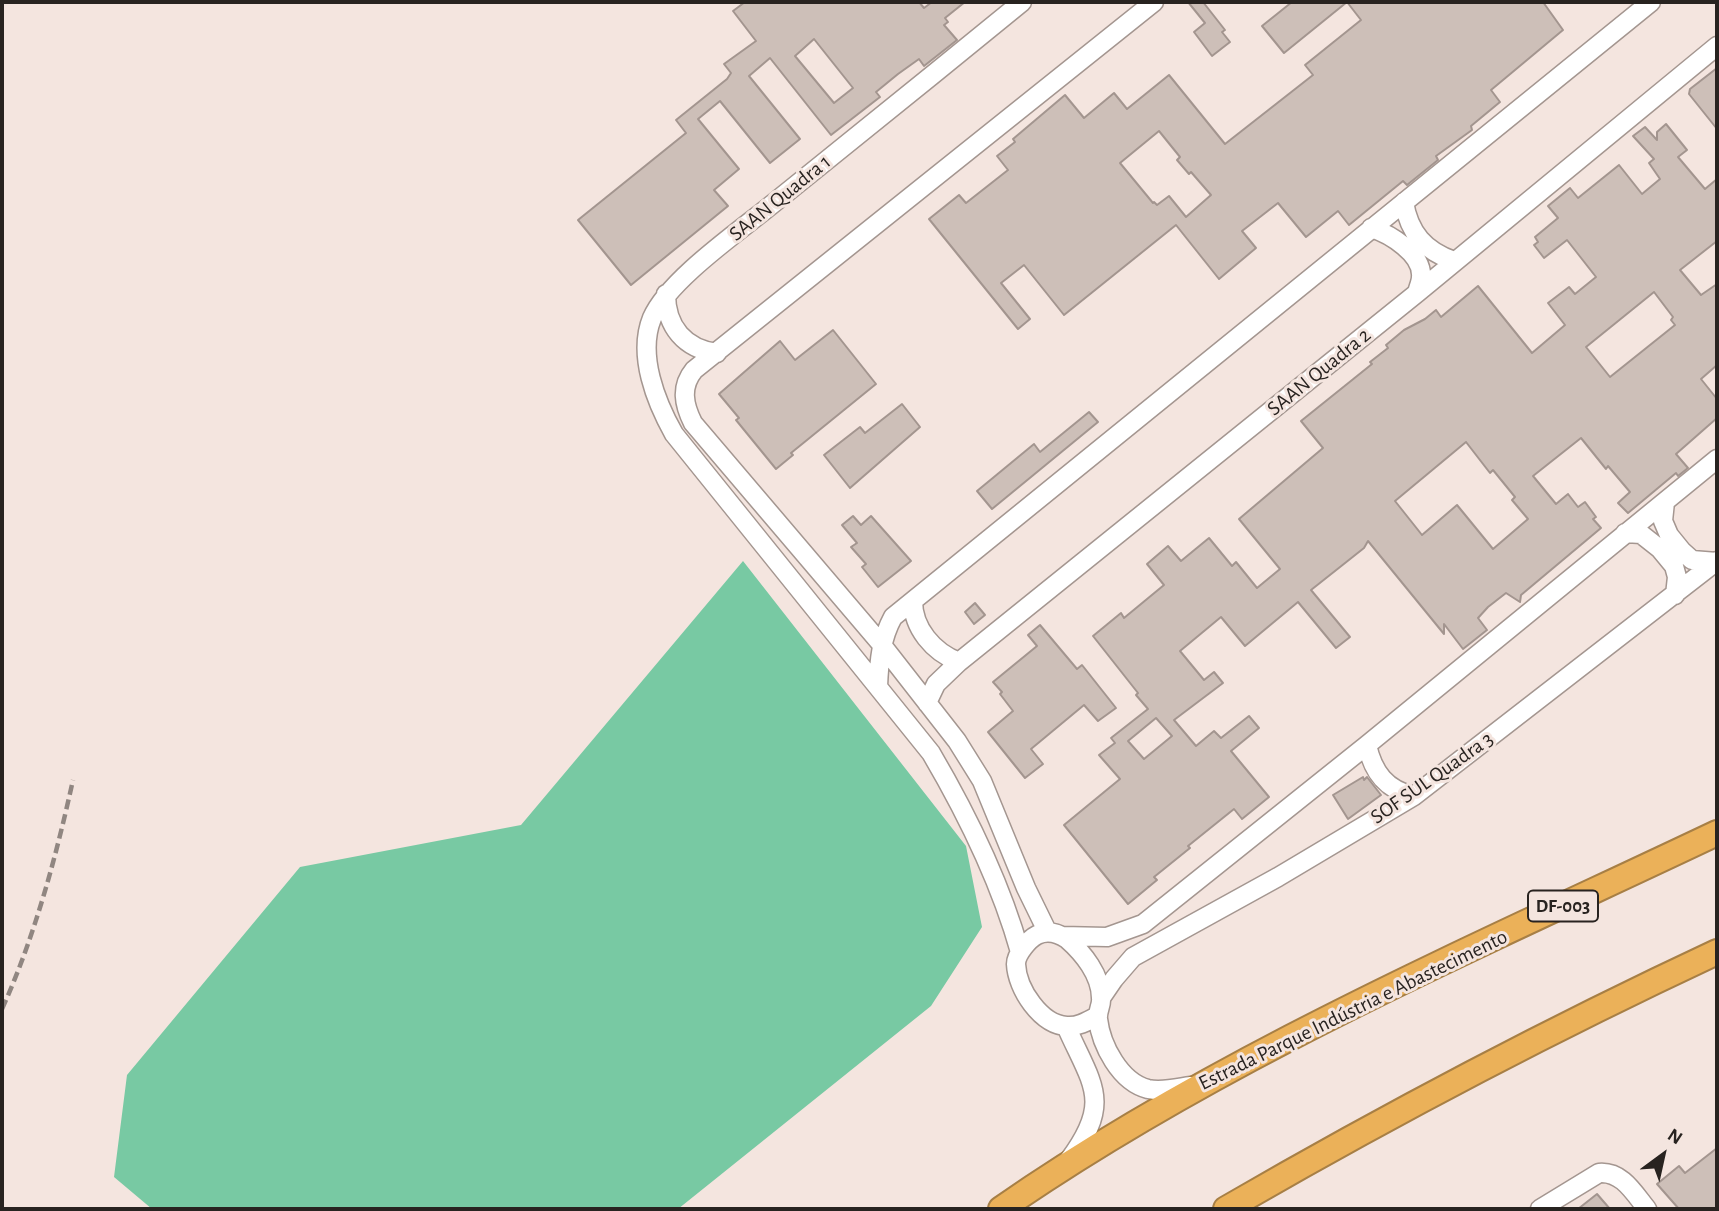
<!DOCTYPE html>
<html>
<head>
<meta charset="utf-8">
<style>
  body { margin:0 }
  #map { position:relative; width:1719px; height:1211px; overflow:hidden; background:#f4e5df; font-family:"Alegreya Sans",sans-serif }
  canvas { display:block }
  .frame { position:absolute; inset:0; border:4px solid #282320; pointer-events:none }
  .north { position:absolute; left:1628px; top:1120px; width:70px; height:70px; -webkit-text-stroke:5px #f4e5df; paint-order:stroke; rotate:33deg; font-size:19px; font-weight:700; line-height:28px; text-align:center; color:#282320 }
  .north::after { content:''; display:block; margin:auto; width:24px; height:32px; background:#282320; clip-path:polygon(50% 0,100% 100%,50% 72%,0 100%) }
</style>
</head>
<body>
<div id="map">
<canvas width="1719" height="1211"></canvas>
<div class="frame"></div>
<div class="north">N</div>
</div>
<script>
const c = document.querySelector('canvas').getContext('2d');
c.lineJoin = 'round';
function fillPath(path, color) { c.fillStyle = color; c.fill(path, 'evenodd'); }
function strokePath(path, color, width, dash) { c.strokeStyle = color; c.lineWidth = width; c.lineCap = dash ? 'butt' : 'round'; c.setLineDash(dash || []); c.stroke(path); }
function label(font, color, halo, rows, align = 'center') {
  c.font = font + ' "Alegreya Sans",sans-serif'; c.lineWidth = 6; c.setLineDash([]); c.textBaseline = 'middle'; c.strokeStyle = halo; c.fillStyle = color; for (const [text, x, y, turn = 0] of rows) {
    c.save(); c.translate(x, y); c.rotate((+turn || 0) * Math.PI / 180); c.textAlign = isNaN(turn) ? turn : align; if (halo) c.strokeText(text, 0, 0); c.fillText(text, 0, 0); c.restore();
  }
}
const green = new Path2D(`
  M743,561L966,846L982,927L931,1006L678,1209H152L114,1177L127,1075L300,867L521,825Z`);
const building = new Path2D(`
  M745,2H919L924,8L932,2H965L945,18L948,22L944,25L957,40L924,66L919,59L898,74L876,92L880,97L831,135L770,58L749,76L800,139L770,163L720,101L698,119L739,169L714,190L728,206L631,285L578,220L686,133L676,120L727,79L731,73L724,64L756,41L733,11ZM814,39L853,88L834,103L795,56Z
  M1188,2H1203L1225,30L1222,32L1230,42L1212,56L1194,32L1205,23Z
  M1292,2H1543L1563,30L1491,90L1500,102L1471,126L1472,130L1436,156L1438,160L1407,185L1403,181L1349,225L1338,211L1306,237L1278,203L1242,231L1256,248L1219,279L1176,225L1064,315L1024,265L1001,283L1030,319L1018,329L929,219L959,195L966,203L1008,170L997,156L1015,142L1013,139L1065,95L1084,118L1114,93L1127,109L1169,75L1225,144L1313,75L1305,65L1361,20L1347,2L1284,53L1262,26ZM1159,131L1180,157L1177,160L1189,174L1191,172L1211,195L1186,217L1169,196L1157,205L1154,202L1153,203L1120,163Z
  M1717,68V129L1689,94L1690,89Z
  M1666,124L1687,150L1678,157L1705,189L1717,179V241L1680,270L1701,295L1717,284V365L1701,379L1717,399V418L1676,454L1688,468L1678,476L1676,473L1628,513L1618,503L1630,492L1608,466L1606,469L1581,438L1533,476L1556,504L1568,494L1578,507L1585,502L1596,517L1593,519L1601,528L1521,595L1520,602L1506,593L1488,607L1478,618L1487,630L1463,649L1444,624V634L1368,541L1364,548L1311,590L1350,637L1336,648L1298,602L1245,646L1221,617L1180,651L1204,680L1214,672L1223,683L1174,720L1196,746L1214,731L1221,738L1249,716L1259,728L1231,751L1269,797L1242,819L1234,809L1188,846L1190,848L1154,877L1157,880L1128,904L1064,825L1120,779L1099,755L1115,743L1111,738L1148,709L1136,695L1138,693L1093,636L1121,613L1124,618L1164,585L1147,564L1168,546L1181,561L1209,538L1232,566L1236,562L1257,588L1280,569L1239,519L1323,448L1301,421L1372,364L1370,362L1388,348L1386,345L1404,330L1425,319L1436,310L1441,317L1478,286L1532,353L1565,325L1548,303L1569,287L1575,294L1596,277L1567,240L1544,258L1534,245L1538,242L1535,237L1558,218L1548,206L1570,188L1578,198L1619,165L1642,194L1660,179L1649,163L1654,159L1633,136L1645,127L1657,140V132ZM1654,292L1673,317L1671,320L1675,325L1610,377L1586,347ZM1466,442L1490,473L1493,470L1515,497L1512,500L1528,519L1493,549L1457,505L1422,535L1395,501ZM1156,718L1172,736L1144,759L1128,741Z
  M833,330L876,384L791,453L793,455L776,469L736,420L739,418L719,394L780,341L795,360Z
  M902,404L920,427L850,488L824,455L860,427L865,433Z
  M1089,412L1098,422L992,509L977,491L1034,444L1040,452Z
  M853,516L861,525L871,516L911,561L878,587L862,567L866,564L851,547L857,543L842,525Z
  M975,603L985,615L974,624L965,612Z
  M1040,625L1077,669L1082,665L1116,708L1098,721L1084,705L1031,749L1043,764L1025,778L988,732L1013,711L1000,694L1002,692L993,682L1037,646L1028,635Z
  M1363,777L1364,780L1367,777L1381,795L1348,819L1333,795Z
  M1717,1148V1209H1679L1657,1184L1679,1166L1685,1173Z
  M1597,1194L1610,1209H1578Z`);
const minor = new Path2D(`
  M1404,202C1409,233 1425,251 1454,261
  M1371,228C1390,234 1423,254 1421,277C1421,282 1418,288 1417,293
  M666,294C666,327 685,349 717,353
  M1665,502L1663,521L1669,535L1682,551L1692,560L1717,562
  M1625,533L1641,534L1660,549L1674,566L1677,577L1675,595
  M913,601C913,628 933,652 959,662
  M878,687C879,661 881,639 893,617L1651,2
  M927,703L936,684L959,662L1417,293L1717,46
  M1367,745C1373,772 1386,790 1414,796
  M1047,931L1026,888L982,781L957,741L882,645L693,423C684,405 680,387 694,370L1154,2
  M1062,936L1107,937L1143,924L1367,745L1717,459
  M1020,952C1000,881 968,816 931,753L674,434C656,402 637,355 652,318C668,280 741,230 775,202C857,136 940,69 1022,2
  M1101,998L1114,979L1133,957L1278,877L1414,796L1717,561
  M1097,1016C1088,1021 1078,1027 1067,1026C1041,1025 1017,989 1016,964C1016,954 1029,939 1037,935C1047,930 1058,933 1067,939C1083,953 1101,975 1101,998C1102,1005 1097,1011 1098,1019C1101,1045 1120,1082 1148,1089C1162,1092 1177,1088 1191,1086
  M1066,1026C1092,1085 1113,1101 1069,1160
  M1540,1209L1599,1173C1622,1171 1634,1193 1647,1209`);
const highway = new Path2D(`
  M1001,1209C1222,1056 1475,948 1717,833
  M1226,1209C1385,1117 1550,1030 1717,952`);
const rail = new Path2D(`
  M2,1009C35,936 56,857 73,780`);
const shields = [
  [1563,906,70]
];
const shieldNames = [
  ["DF-003",1563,906]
];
const streetNames = [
  ["SAAN Quadra 1",780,198,-39],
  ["SAAN Quadra 2",1319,372,-39],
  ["SOF SUL Quadra 3",1432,778,-35],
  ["Estrada Parque Indústria e Abastecimento",1353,1010,-26]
];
fillPath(green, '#78c9a3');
fillPath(building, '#cdbfb8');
strokePath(building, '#a3958f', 2);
strokePath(minor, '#a49690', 21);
strokePath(highway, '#a77f45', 28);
strokePath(minor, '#fff', 18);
strokePath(highway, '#ebb159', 24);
strokePath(rail, '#908681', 4.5, [10, 5]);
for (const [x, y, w] of shields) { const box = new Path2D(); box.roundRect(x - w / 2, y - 15.5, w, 31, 5); c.fillStyle = '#f4e5df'; c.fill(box); strokePath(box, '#282320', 2); }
label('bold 19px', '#282320', null, shieldNames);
label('21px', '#282320', '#f4e5df', streetNames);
</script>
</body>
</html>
